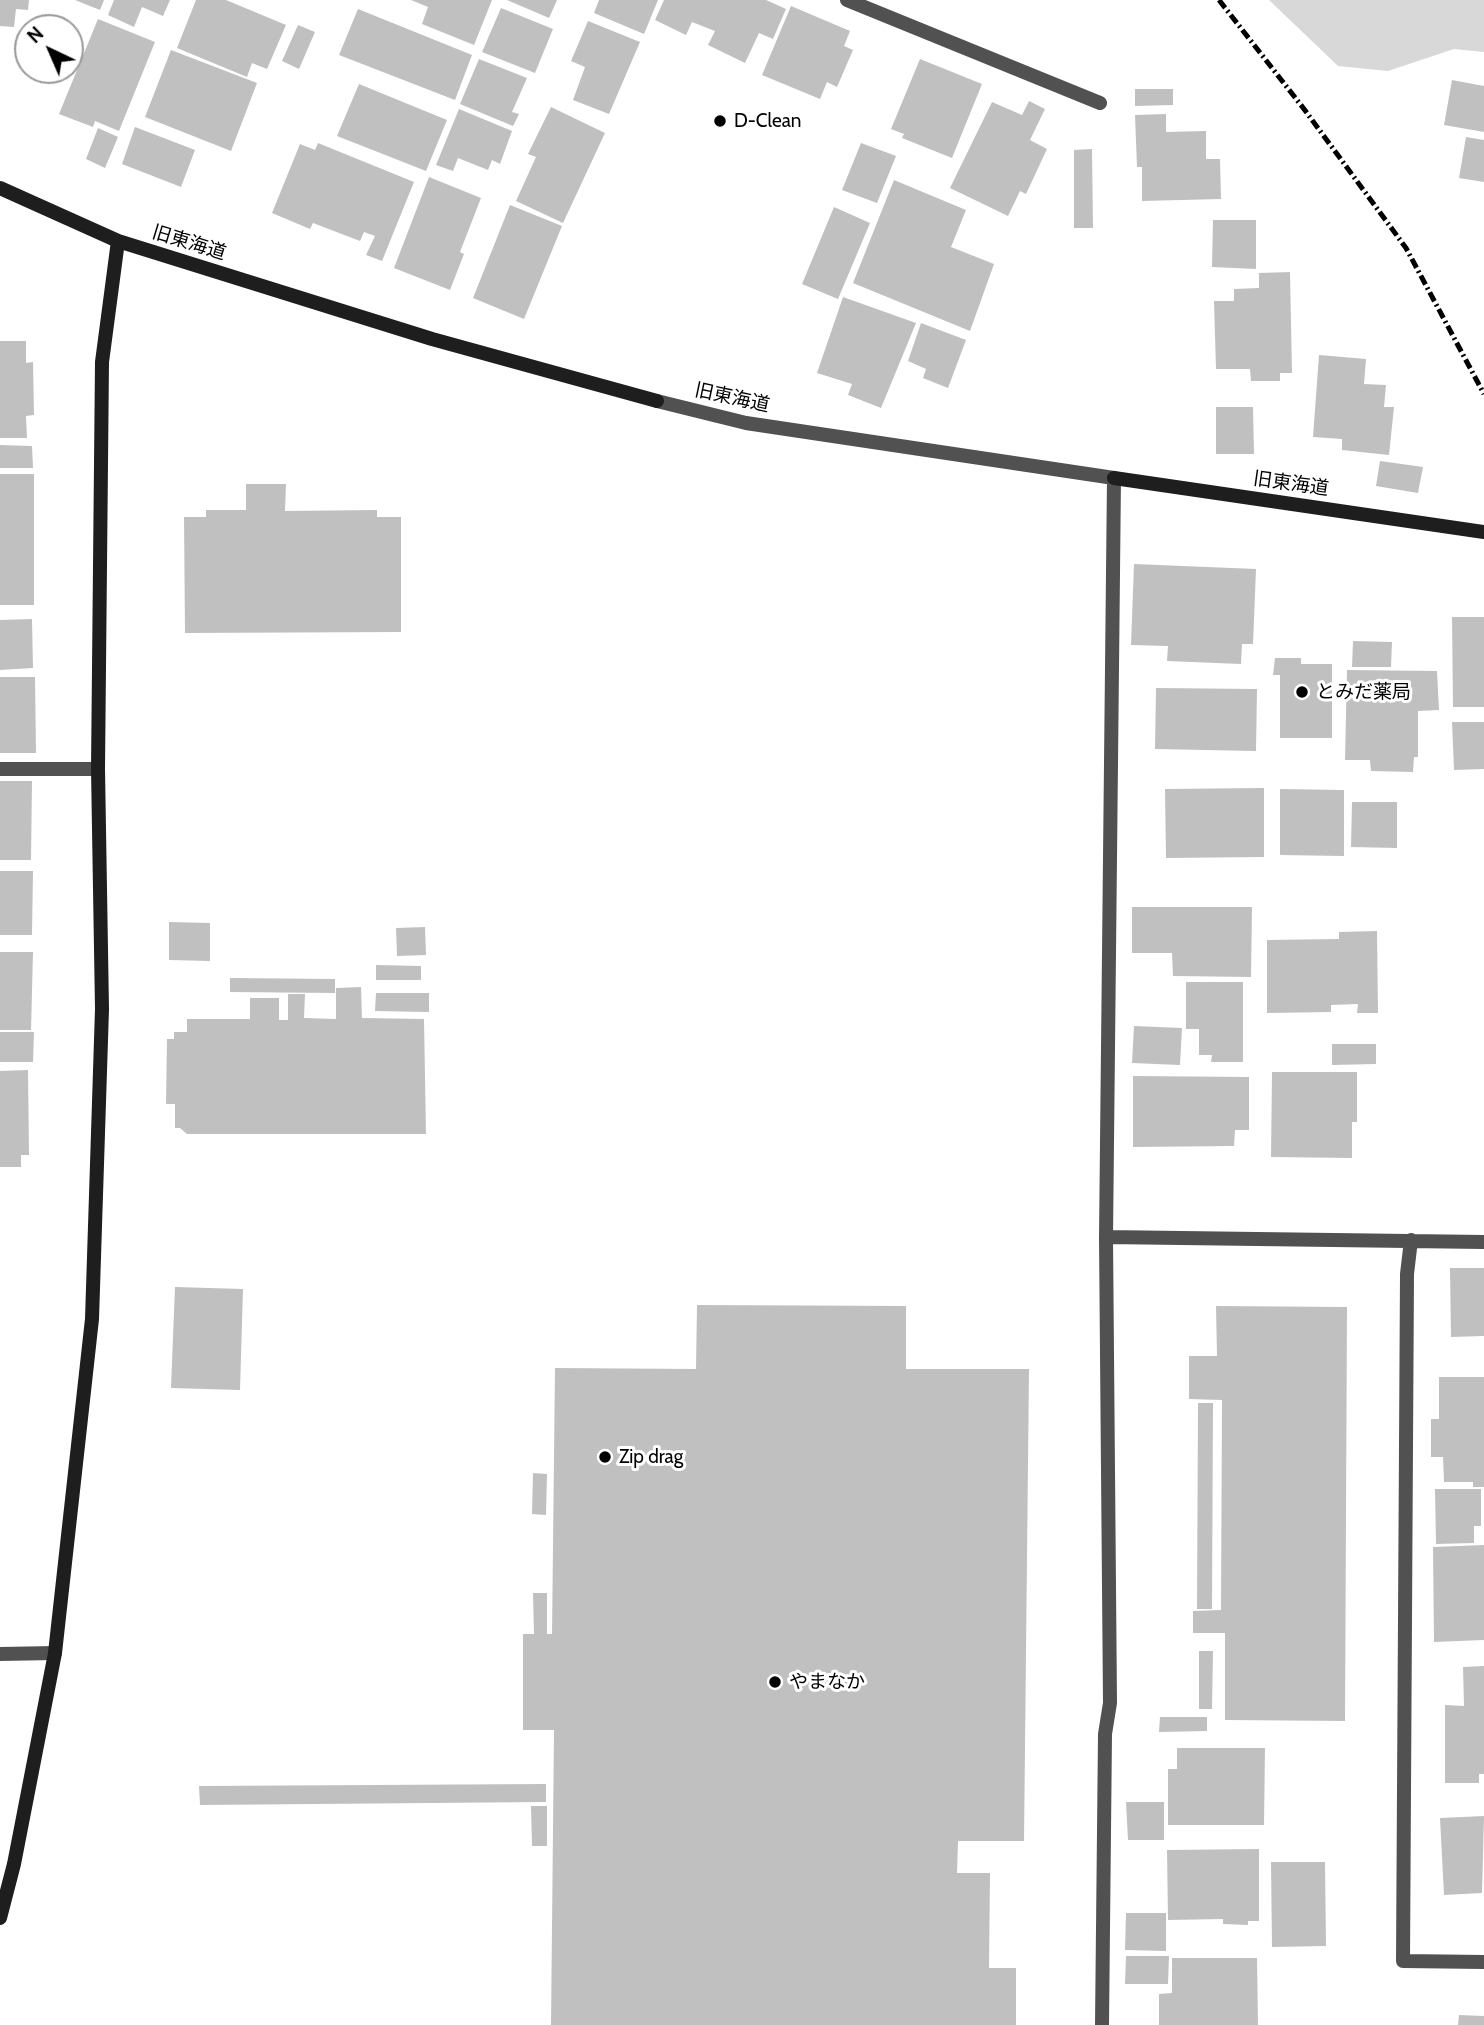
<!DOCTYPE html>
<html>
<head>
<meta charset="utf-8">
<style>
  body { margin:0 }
  #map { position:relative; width:1484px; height:2025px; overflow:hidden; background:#fff; font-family:Cabin,sans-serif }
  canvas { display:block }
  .north { position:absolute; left:14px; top:14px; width:70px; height:70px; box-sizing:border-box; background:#fff; border:2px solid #999; border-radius:50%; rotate:316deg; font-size:19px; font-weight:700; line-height:28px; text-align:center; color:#000 }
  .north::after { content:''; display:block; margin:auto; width:24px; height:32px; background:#000; clip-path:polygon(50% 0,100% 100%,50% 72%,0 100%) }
</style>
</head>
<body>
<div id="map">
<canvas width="1484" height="2025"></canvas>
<div class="north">N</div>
</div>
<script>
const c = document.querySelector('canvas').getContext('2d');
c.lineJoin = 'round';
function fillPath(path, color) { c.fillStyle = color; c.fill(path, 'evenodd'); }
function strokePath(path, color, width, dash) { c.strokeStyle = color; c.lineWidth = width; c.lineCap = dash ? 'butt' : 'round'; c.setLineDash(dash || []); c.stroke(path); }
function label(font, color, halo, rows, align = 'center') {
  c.font = font + ' Cabin,"Noto Sans JP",sans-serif'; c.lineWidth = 6; c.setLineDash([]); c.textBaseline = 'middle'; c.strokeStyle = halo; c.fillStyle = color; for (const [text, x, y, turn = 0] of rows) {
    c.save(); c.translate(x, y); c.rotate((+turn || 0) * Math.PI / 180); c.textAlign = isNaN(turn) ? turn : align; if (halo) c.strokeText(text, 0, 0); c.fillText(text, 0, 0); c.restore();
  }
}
const green = new Path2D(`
  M1269,0H1484V52L1454,49L1388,71L1338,66Z`);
const building = new Path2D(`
  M0,0H29L28,10L16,9L14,27L0,26Z
  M75,0H104L100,10Z
  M114,0H170L163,16L142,7L134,27L108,15Z
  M196,0H226L286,25L267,69L252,63L247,77L177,48Z
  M411,0H492L474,45L422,24L428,7Z
  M507,0H557L549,18Z
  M599,0H658L644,34L594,13Z
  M664,0H766L786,9L773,39L759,33L745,63L708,45L715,31L692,22L686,35L655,20Z
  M791,6L850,31L844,46L853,50L837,87L827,82L820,99L762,75Z
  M501,8L553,29L535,73L482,52Z
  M358,9L472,55L455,100L339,55Z
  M98,19L155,42L119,131L95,121L93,127L59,114Z
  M588,21L640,42L609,114L573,100L585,67L571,61Z
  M298,25L315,32L299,69L282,61Z
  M171,50L257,83L231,151L145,117Z
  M479,59L527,78L512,112L519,114L513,126L460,104Z
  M920,59L982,84L952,158L902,138L904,134L891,129Z
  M1452,80L1484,86V132L1444,125Z
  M359,84L447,120L426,171L337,136Z
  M1135,89H1173V105L1135,106Z
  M1029,101L1045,109L1030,140L1047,149L1026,194L1020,191L1008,216L950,188L992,102L1022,115Z
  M551,107L605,133L563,223L516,201L536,157L528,154Z
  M459,109L512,131L500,164L492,160L488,170L458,158L453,171L436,165Z
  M1166,114V132L1206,131V159H1220L1221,199L1142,201V167H1137L1135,115Z
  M135,127L195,150L181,187L122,164Z
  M98,128L118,137L105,168L86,159Z
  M1466,137L1484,140V182L1459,178Z
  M318,143L414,182L382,261L366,255L375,236L364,232L360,241L313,223L310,229L272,213L300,144L315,150Z
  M861,143L896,156L877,203L842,190Z
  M1092,149L1093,228H1074V150Z
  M429,177L481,198L460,252L464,254L450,290L394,268Z
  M894,180L966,210L951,247L994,264L970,331L853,283Z
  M510,205L562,226L524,319L473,298Z
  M834,207L870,223L838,299L802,284Z
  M1213,220H1256V269L1212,267Z
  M1290,272L1292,373H1280V381H1251L1250,369H1216L1214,301H1234V289L1259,288V273Z
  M843,297L916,323L881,408L848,395L852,384L817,373Z
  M921,323L966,340L948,388L923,378L926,369L908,361Z
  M0,341H26V363L33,362L34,415L26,416L27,438H0Z
  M1319,355L1366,359L1364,384L1386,385L1384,407H1394L1389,455L1342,450V439L1313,437Z
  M1216,407H1253L1254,454H1216Z
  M0,445L32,446L33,468H0Z
  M1380,461L1423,467L1418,493L1376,486Z
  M0,474H34V605H0Z
  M246,484H286L285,511L377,510V517H401V632L185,633L184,517H206V510H246Z
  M1134,564L1256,569L1253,644H1242L1241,664L1167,661L1168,646L1131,645Z
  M1452,617H1484V707H1453Z
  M32,619L33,668L0,670V620Z
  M1353,641L1392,642L1391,667H1352Z
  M1275,658H1301V664H1332V738H1280V675H1273Z
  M1347,670L1437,671L1439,710L1418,711V757H1414L1413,772L1371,771L1370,760H1345Z
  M0,677H35L36,753H0Z
  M1156,688L1257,689L1256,751L1155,749Z
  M1452,722H1484V769L1454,770Z
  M0,781H32L31,860H0Z
  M1264,788V857L1166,858L1165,789Z
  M1280,789L1344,790V856L1280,855Z
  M1352,802H1397V848L1351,847Z
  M0,871H33L32,935H0Z
  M1132,907H1252L1251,977L1173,976L1172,953H1132Z
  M169,922L210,923V961L169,960Z
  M425,927L426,955L397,956L396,928Z
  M1377,931L1378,1013H1357L1358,1004L1331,1005V1012L1267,1013V940L1339,939V932Z
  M0,952H33L31,1030H0Z
  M376,965L421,966V980H376Z
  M230,978L335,979V993L230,992Z
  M1186,982H1243V1062H1211L1212,1055H1199V1029H1186Z
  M361,987L362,1018L424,1019L426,1134H187L180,1128H175V1104H166L167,1039H174V1032H187V1019H250V998H279V1020H288V994H305L304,1018L336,1019V988Z
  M376,993H429V1012L375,1011Z
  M1134,1026L1182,1028L1180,1065L1132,1063Z
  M0,1032H34L33,1062H0Z
  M1332,1044H1376V1064L1332,1065Z
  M28,1070L29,1155H21V1167H0V1071Z
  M1272,1072H1357V1122H1352V1158L1271,1157Z
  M1133,1076L1249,1077V1130H1235L1234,1146L1133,1147Z
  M1450,1268H1484V1336L1451,1337Z
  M175,1287L243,1289L240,1390L171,1388Z
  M697,1305L906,1306V1369H1029L1024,1841H958L957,1873H990L989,1968H1016V2025H551L554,1730H523V1634H534L533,1593H547V1634H552L555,1368L696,1369Z
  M1216,1306L1347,1307L1345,1721L1225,1720V1633H1193V1611L1221,1610L1222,1400L1189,1399V1356H1217Z
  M1439,1377H1484V1487H1473V1482H1444L1443,1457H1431V1419H1439Z
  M1198,1403H1213L1212,1609H1197Z
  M533,1473L547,1474L546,1515L532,1514Z
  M1435,1489H1481V1526H1474V1543L1436,1544Z
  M1484,1545V1640L1434,1642L1433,1547Z
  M1199,1651H1213L1212,1709H1199Z
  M1484,1666V1774H1479V1783H1445V1705L1464,1706L1463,1667Z
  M1160,1717H1207V1731L1159,1732Z
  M1177,1748H1265L1264,1825H1168V1769H1177Z
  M546,1784V1802L200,1805L199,1786Z
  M1126,1802H1164V1840H1128Z
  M531,1806H547V1846H532Z
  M1484,1816L1482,1893L1444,1895L1440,1818Z
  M1259,1849V1921H1248V1925L1223,1924V1919L1168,1920L1167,1850Z
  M1271,1862H1325L1326,1946L1272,1947Z
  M1126,1913H1166V1951L1125,1950Z
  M1126,1956H1169L1168,1984H1125Z
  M1172,1958H1257L1258,2025H1159V1994L1172,1993Z
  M1459,2015L1484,2016V2025H1458Z`);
const street = new Path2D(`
  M847,0L1100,103
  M657,401L746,423L1114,478L1106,1237L1110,1703L1105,1734L1102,2025
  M0,769H98
  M1106,1237L1484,1242
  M1411,1240L1407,1274L1403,1961L1484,1962
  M0,1654L55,1653`);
const secondary = new Path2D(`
  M0,188L118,241L432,339L657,401
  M1114,478L1484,532
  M0,1918L14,1864L55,1653L92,1319L102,1009L98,769L102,362L118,241`);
const rail = new Path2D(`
  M1219,0L1304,109L1406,248L1484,394`);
const markers = [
  [720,121,7,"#000"],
  [1302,692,7,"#000"],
  [605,1457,7,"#000"],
  [775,1682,7,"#000"]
];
const poiNames = [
  ["D-Clean",734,121],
  ["とみだ薬局",1316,692],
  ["Zip drag",619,1457],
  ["やまなか",789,1682]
];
const streetNames = [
  ["旧東海道",189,243,17],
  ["旧東海道",732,398,12],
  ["旧東海道",1291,484,8]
];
fillPath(green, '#d8d8d8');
fillPath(building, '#c0c0c0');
strokePath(street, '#515151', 14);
strokePath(secondary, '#1e1e1e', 14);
strokePath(rail, '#000', 5, [10, 3.5, 2, 3.5]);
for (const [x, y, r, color] of markers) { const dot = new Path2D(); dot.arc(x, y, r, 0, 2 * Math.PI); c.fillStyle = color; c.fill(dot); strokePath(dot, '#fff', 2.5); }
label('19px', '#000', '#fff', poiNames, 'left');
label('19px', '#000', '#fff', streetNames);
</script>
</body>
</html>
